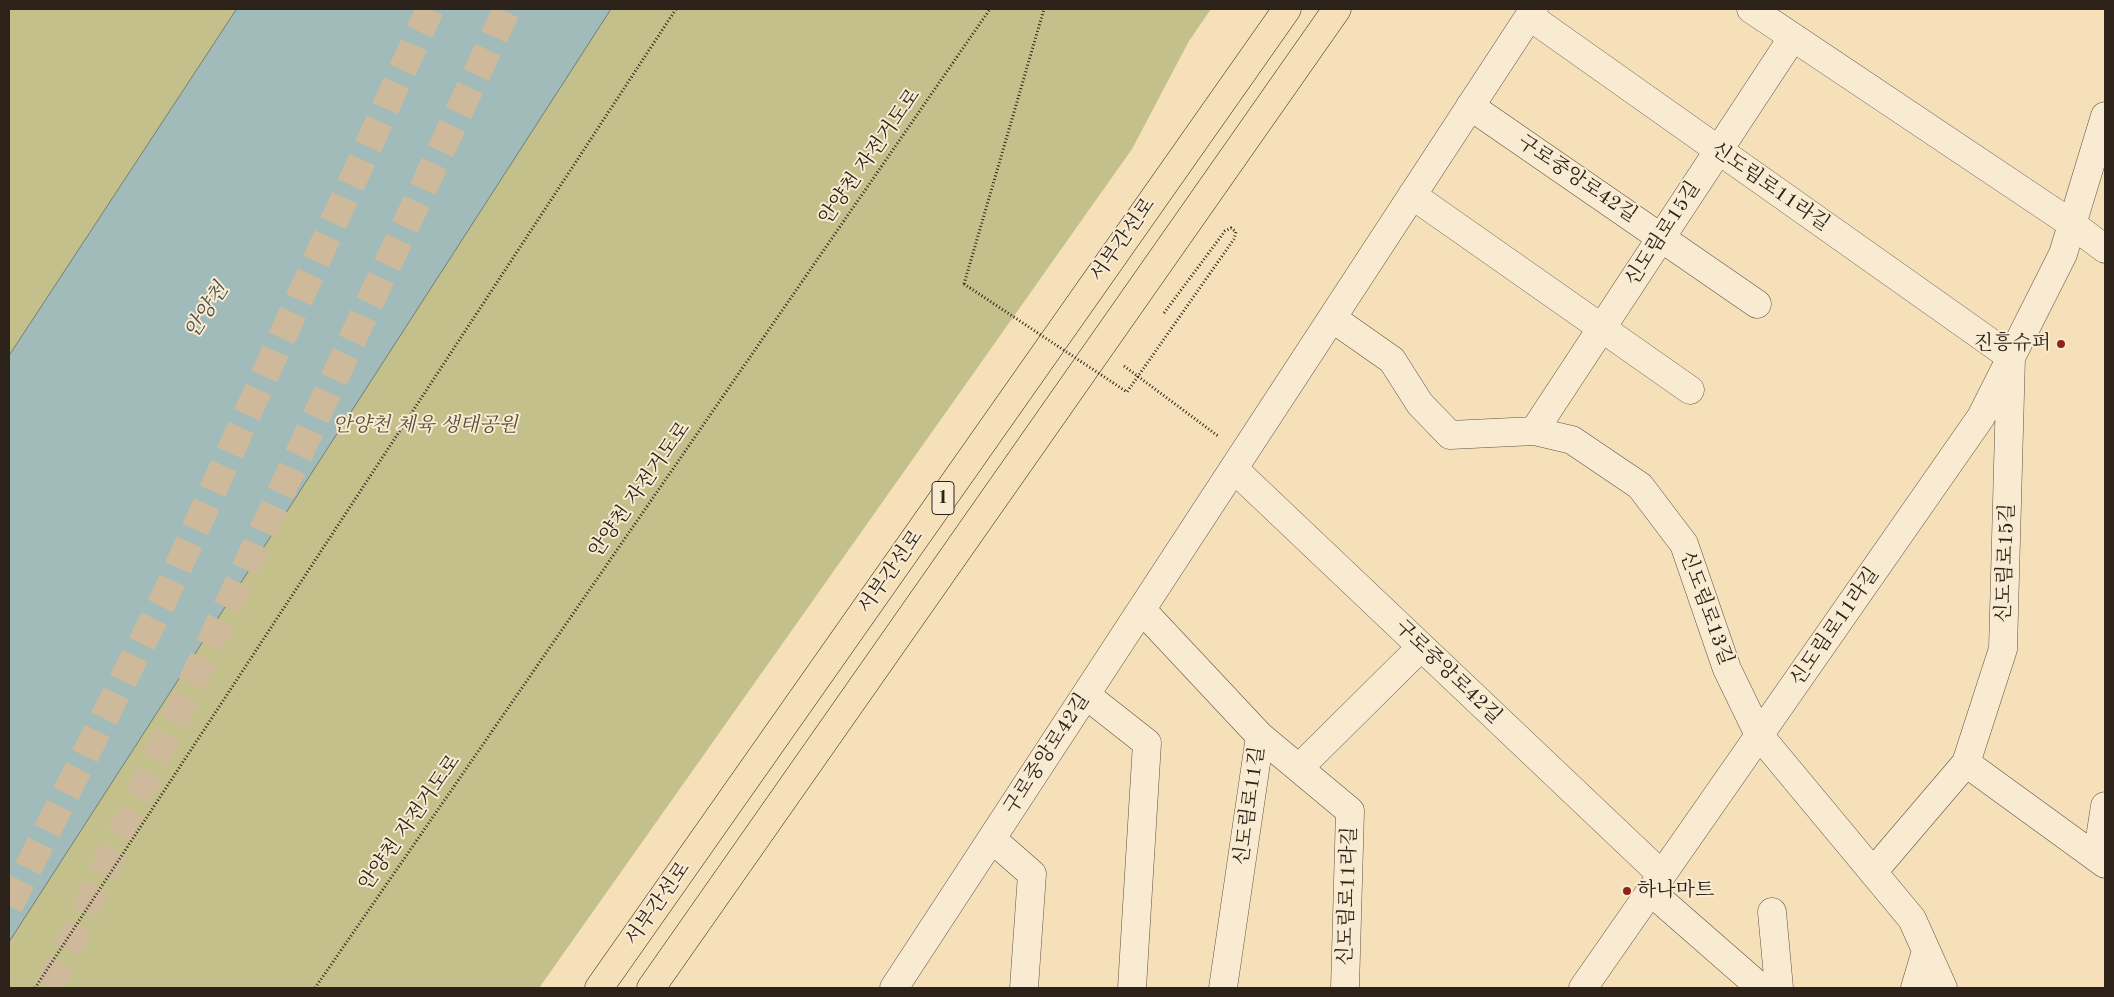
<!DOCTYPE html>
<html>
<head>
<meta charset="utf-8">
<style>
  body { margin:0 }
  #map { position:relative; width:2114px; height:997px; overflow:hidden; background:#f6e0ba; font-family:"Old Standard TT",serif }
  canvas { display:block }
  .frame { position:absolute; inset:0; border:10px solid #2c221a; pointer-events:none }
</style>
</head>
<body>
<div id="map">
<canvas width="2114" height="997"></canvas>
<div class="frame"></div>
</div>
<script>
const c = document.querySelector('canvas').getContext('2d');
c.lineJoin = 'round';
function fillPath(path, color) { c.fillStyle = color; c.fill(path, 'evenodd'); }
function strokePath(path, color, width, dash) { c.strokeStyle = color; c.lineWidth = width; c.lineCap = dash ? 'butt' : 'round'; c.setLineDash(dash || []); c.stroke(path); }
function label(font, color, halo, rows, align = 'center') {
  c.font = font + ' "Old Standard TT","Noto Serif KR",serif'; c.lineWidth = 4; c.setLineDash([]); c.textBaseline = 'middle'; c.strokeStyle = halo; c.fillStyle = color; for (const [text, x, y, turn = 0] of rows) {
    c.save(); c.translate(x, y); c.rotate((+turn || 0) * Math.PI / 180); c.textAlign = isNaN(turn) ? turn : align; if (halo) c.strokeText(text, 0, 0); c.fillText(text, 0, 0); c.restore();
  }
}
const green = new Path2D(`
  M9,9H1211L1189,41L1132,149L539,988H9Z`);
const water = new Path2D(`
  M237,9H611L9,942V356Z`);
const highwayTunnel = new Path2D(`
  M9,906L162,603L430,9
  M49,988L507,9`);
const path = new Path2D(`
  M964,284L1044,9
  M1164,313L1225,231L1231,228L1236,232L1234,239
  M1124,366L1218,436
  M35,988L676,9
  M315,988L990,9`);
const street = new Path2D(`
  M1751,9L2072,224L2105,249
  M1529,16L2011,357L2003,649L1966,763L1873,872
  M1470,106L1757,304
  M1412,195L1690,390
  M1332,318L1392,360L1420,404L1450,435L1534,431L1572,440L1640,486L1684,544L1727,669L1759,735L1912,919L1943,988
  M1534,431L1793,37
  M1234,469L1662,875
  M1142,610L1260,736L1223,988
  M1086,695L1147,743L1132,988
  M1260,736L1350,811L1345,988
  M1966,763L2105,864
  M1299,768L1421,647
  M992,839L1032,874L1024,988
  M2097,858L2105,806
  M1650,891L1761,988
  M1772,912L1779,988
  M894,988L1534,9
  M1583,988L1981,417L2063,254L2105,116
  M1915,988L1926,951`);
const primary = new Path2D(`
  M599,988L1287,9
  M651,988L1337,9`);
const pathBridge = new Path2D(`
  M964,284L1127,392L1234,239`);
const markers = [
  [2061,344,5,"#8f2418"],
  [1627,891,5,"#8f2418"]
];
const shields = [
  [943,498,22]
];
const shieldNames = [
  ["1",943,498]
];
const streetNames = [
  ["안양천 자전거도로",870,157,-55],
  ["구로중앙로42길",1577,179,34],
  ["신도림로11라길",1770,187,35],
  ["신도림로15길",1663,234,-57],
  ["서부간선로",1123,240,-55],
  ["안양천 자전거도로",640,490,-55],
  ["신도림로15길",2006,563,-88],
  ["서부간선로",891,572,-55],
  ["신도림로13길",1706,608,70],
  ["신도림로11라길",1835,627,-55],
  ["구로중앙로42길",1448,672,44],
  ["구로중앙로42길",1047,754,-57],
  ["신도림로11길",1250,806,-82],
  ["안양천 자전거도로",410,823,-55],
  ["신도림로11라길",1348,896,-88],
  ["서부간선로",658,904,-55]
];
const poiNames = [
  ["진흥슈퍼",2051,344],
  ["하나마트",1637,891,"left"]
];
const parkNames = [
  ["안양천 체육 생태공원",425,426]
];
const waterNames = [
  ["안양천",207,311,-57]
];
fillPath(green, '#c3c08b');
fillPath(water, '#a0bbb9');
strokePath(water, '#727e79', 1);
strokePath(highwayTunnel, '#ceba9a', 28, [28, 14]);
strokePath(street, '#5e5242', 29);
strokePath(primary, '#2c221a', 29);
strokePath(path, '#2c221a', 3, [1, 2.5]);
strokePath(street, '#f9ebd2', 28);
strokePath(primary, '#f6e0ba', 28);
strokePath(pathBridge, '#2c221a', 3, [1, 2.5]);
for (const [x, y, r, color] of markers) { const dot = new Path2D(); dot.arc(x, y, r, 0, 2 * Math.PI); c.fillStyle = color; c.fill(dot); strokePath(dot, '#f9ebd2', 2); }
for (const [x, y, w] of shields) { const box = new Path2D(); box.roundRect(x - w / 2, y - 16.5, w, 33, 4); c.fillStyle = '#f9ebd2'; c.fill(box); strokePath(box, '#2c221a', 1); }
label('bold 19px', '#2c221a', null, shieldNames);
label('20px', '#2c221a', '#f9ebd2', streetNames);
label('20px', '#2c221a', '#f9ebd2', poiNames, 'right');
label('italic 20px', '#59513c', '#f9ebd2', parkNames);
label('italic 21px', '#4f504a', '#f9ebd2', waterNames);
</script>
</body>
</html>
